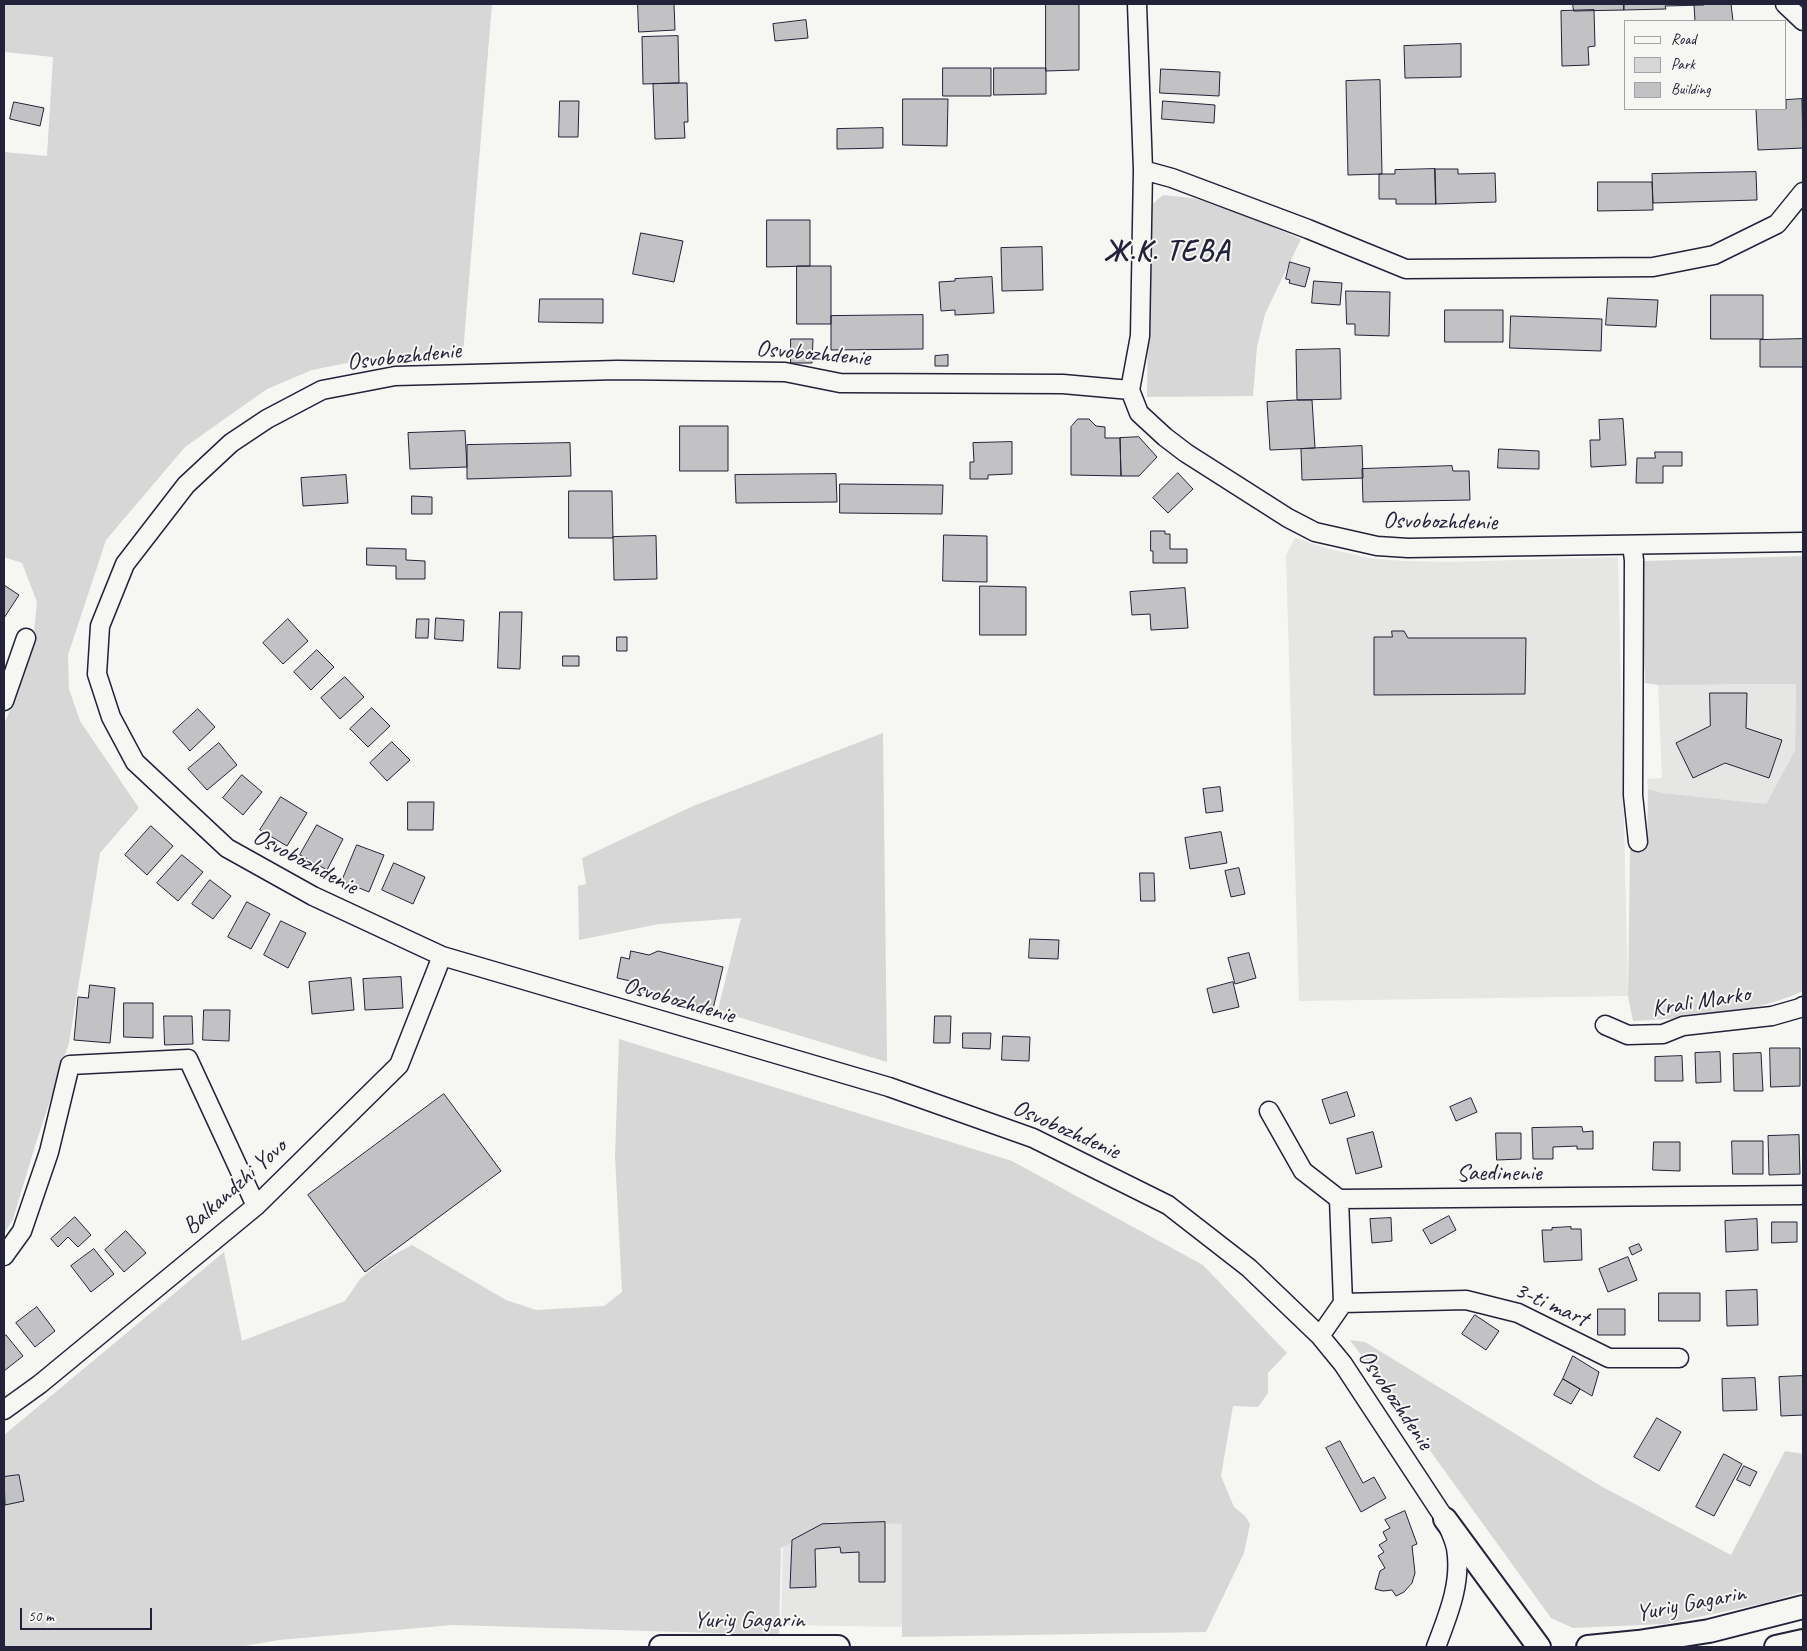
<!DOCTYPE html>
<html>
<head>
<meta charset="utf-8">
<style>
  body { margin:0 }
  #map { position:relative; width:1807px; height:1651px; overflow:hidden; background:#f6f6f2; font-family:Caveat,sans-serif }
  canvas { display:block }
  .frame { position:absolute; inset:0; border:5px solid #22223b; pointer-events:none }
  .legend { position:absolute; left:1624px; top:20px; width:162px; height:90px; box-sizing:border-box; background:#f6f6f2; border:1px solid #a1a1a9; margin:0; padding:6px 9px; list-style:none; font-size:15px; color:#22223b }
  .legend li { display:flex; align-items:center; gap:10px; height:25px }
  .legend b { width:25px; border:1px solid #a1a1a9 }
  .scale { position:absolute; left:20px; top:1608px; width:132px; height:22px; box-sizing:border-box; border:2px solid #22223b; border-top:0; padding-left:6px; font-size:15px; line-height:18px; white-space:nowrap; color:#22223b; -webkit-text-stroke:4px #f6f6f2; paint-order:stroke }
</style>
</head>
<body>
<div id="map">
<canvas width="1807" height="1651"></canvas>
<div class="frame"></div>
<ul class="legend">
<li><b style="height:6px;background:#f6f6f2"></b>Road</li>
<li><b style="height:14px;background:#d7d7d7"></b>Park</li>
<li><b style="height:14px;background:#c2c2c4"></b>Building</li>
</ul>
<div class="scale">50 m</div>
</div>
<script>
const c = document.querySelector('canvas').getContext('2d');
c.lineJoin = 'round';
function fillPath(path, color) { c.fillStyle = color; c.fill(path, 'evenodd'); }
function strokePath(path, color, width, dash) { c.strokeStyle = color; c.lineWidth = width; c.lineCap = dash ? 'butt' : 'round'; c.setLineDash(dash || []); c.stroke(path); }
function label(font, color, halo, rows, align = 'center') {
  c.font = font + ' Caveat,sans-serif'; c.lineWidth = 4; c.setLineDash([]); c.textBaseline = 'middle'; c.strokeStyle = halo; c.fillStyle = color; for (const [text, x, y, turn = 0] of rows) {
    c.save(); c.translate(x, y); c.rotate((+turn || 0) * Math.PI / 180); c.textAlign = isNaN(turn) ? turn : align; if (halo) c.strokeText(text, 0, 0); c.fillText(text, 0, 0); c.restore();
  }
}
const built = new Path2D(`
  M1295,538L1330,549L1369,558L1404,561L1449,562L1618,557L1628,996L1299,1001L1286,555Z
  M1796,684L1795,750L1766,804L1663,793L1648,789L1647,779L1662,778L1658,685Z
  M833,1511L904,1515V1627L781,1625L783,1538Z`);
const green = new Path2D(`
  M4,4H492L463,353L382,356L312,370L267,389L185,447L106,540L68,655L69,689L80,721L139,808L100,853L69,1043L36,1143L13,1219L4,1234V724L17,694L33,642L37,602L22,563L4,557V152L47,156L53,57L4,52Z
  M1163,195L1193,198L1254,219L1301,239L1265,314L1257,347L1253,396L1147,397L1149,207Z
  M1803,556V991C1757,1013 1684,1019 1633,1021L1628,996L1630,849L1647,847L1648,789L1663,793L1766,804L1795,750L1796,684L1658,685L1645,683L1641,571L1644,561Z
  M883,733L887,1062L738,1017L718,1009L741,918L659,924L579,940L578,886L586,884L582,858L693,806Z
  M619,1039L1012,1161L1203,1265L1287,1353L1268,1373V1393L1258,1407L1233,1406L1221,1476L1234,1507L1245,1516L1250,1524L1244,1553L1206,1632L902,1637V1524L832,1521L781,1548L779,1635L453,1625L279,1640L239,1647H4V1435L224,1252L242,1341L345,1301L360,1279L382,1261L412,1245L506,1300L536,1310L604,1306L622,1292L615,1156Z
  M1350,1340L1365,1342L1599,1485L1731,1555L1785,1451L1803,1454V1592L1765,1603L1665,1624L1573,1628L1551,1618Z`);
const building = new Path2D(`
  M638,4H674L675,30L639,32Z
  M1046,4H1079V70L1046,71Z
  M1573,4H1624V10L1574,11Z
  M1624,4H1704V5L1665,6L1666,9L1624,10Z
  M1731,4L1733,21H1695L1694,5Z
  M1594,10L1595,46L1588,47L1589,65L1562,66L1561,11Z
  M806,20L808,38L775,41L773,24Z
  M678,36L679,83L643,84L642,37Z
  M1461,44V77L1405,78L1404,46Z
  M943,68H991V96H943Z
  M994,68H1046V94L994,95Z
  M1161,69L1220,72L1219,96L1160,93Z
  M1380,80L1382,174L1348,175L1346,81Z
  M679,83H687L688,122H684L685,138L655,139L653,84Z
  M903,99H948L947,146L903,145Z
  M1802,99L1803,148L1758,150L1756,109H1786V100Z
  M560,101H579L578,137H559Z
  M1163,101L1215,105L1214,123L1162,119Z
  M14,102L44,108L40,126L10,119Z
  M883,128V148L837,149V129Z
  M1435,169L1436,204H1396V199H1379V174H1395V170Z
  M1435,169H1458V174L1495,173L1496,202L1436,204Z
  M1756,172L1757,200L1653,203L1652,174Z
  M1598,182H1652L1653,210L1598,211Z
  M767,220H810V266L767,267Z
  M641,233L683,241L674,282L633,274Z
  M1042,247L1043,290L1002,291L1001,248Z
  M1290,262L1310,268L1305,287L1289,283L1290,280L1286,279Z
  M797,266H831V324H797Z
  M992,277L994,313L955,315V310L941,311L939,282L955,281V279Z
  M1314,281L1342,283L1340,305L1312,303Z
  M1346,291L1390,292L1389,336L1355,335V324H1347Z
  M1711,295H1763V339H1711Z
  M1608,298L1658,300L1656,327L1606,325Z
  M540,299H603V323L539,322Z
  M1445,310H1503V342H1445Z
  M923,315V349L831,350V316Z
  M1511,316L1602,319L1601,351L1510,348Z
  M791,339H813L812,363H791Z
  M1803,339V367H1760V340Z
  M1340,349L1341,399L1297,400L1296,350Z
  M948,355V366H935V356Z
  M1297,400H1312L1315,448L1270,450L1267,402Z
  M1078,419H1089L1096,426L1105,427V438H1120L1121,476L1071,475V427Z
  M1623,419L1626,465L1591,467L1590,440H1600L1599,420Z
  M680,426H728V471H680Z
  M465,431L467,467L410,469L408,433Z
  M1139,437L1157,457L1139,476H1121L1120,438Z
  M1012,442V474L988,475V479H970V462H974L973,443Z
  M570,443L571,476L467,479V445Z
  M1362,446L1363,478L1302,480L1301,449Z
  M1499,449L1539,451V469L1498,468Z
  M1655,452H1682V466H1663V483H1636L1637,458H1655Z
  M1452,466L1453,471H1469L1470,500L1363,502L1362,469Z
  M1178,473L1193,489L1168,513L1153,498Z
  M836,474L837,502L736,503L735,475Z
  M346,475L348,503L303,506L301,478Z
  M840,484L943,485L942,514L840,513Z
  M569,491H612L613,538H569Z
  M412,496L432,497V514H412Z
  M1151,531H1165V534H1170V549H1187V563H1153V551H1151Z
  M944,535L987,536V582L943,581Z
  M656,536L657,579L614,580L613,537Z
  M367,548L406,549V560L425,561V579H396V566L367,565Z
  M4,585L19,595L4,618Z
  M980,586L1026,587V635H980Z
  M1185,588L1188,628L1151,630L1150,614L1132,615L1130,592Z
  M500,612H522L520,669L498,668Z
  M436,618L464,620L463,641L435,639Z
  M288,619L308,641L283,664L263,643Z
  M417,619H429L428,638H416Z
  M1392,631H1404L1408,638H1526L1525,694L1374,695V637H1392Z
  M617,637H627V651H617Z
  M317,650L334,667L311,690L294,672Z
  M563,656H579V666H563Z
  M345,677L364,697L340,719L321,698Z
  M1710,693H1747L1746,728L1782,740L1769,778L1725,763L1693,778L1676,743L1710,726Z
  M372,708L390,726L368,747L350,729Z
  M198,709L215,727L190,751L173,732Z
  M392,742L410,760L387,781L370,763Z
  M219,743L237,765L207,790L188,769Z
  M242,775L262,792L243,815L223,798Z
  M1220,787L1223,811L1206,813L1203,789Z
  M281,797L307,813L287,846L260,830Z
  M408,802H434L433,830H408Z
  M317,825L343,839L327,870L300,855Z
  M151,826L173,846L147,875L125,855Z
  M1221,832L1227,863L1190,869L1185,838Z
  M357,845L384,855L369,892L342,881Z
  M182,855L203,872L178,901L157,883Z
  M394,863L425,877L413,904L382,890Z
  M1239,868L1245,894L1231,897L1225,871Z
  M1140,873H1154L1155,901H1141Z
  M210,880L231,896L213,919L192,904Z
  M247,902L270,914L251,949L228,937Z
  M281,921L306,933L288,968L264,955Z
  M1030,939L1059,940L1058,959L1029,958Z
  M631,951L649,955L658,951L723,967L713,1009L633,990L635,982L617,978L621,957L629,959Z
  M1249,953L1256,978L1235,984L1228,958Z
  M401,977L403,1008L365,1010L363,979Z
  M351,978L354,1010L312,1014L309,982Z
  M1233,982L1239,1007L1213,1013L1207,989Z
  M90,985L115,988L110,1043L74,1040L78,997L88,998Z
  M124,1003H153V1038L124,1037Z
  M204,1010H230L229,1041L203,1040Z
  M164,1016H192L193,1044L165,1045Z
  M935,1016H951L950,1043H934Z
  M963,1033H991L990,1049L963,1048Z
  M1003,1036L1030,1037L1029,1061L1002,1060Z
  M1770,1048H1800V1086L1771,1087Z
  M1720,1052L1721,1082L1696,1083L1695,1053Z
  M1761,1053L1763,1091H1734L1733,1054Z
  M1682,1056L1683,1081H1655V1057Z
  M1347,1092L1355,1116L1330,1124L1322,1100Z
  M444,1094L501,1171L365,1272L308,1195Z
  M1471,1098L1477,1112L1456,1121L1450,1107Z
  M1582,1127L1583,1132L1593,1131V1149H1577V1146L1553,1147V1159H1533L1532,1128Z
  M1373,1132L1382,1167L1356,1174L1347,1139Z
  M1496,1133H1521V1159L1497,1160Z
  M1799,1135L1800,1174L1769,1175L1768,1136Z
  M1732,1141H1763V1174H1733Z
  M1654,1142H1680V1171L1653,1170Z
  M1449,1216L1456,1230L1431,1244L1423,1230Z
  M75,1217L91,1235L78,1247L68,1237L58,1247L51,1239Z
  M1391,1218L1392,1241L1372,1243L1370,1219Z
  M1757,1219L1758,1250L1726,1252L1725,1221Z
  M1772,1222H1797V1242L1772,1243Z
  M1571,1227V1229H1581L1582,1260L1544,1262L1542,1230H1552V1228Z
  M126,1231L146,1253L124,1272L105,1250Z
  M1639,1244L1642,1250L1632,1255L1629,1248Z
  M94,1249L114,1274L91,1292L71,1266Z
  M1628,1257L1637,1280L1608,1292L1599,1269Z
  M1757,1290L1758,1325L1727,1326L1726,1291Z
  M1659,1293H1700V1321H1659Z
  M37,1307L55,1331L35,1347L16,1323Z
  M1598,1309H1625V1335H1598Z
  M1475,1315L1499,1331L1486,1350L1462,1334Z
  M6,1335L23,1356L4,1371V1337Z
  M1573,1356L1599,1372L1592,1396L1563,1379Z
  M1803,1376V1415L1781,1416L1779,1377Z
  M1755,1378L1757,1410L1723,1411L1722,1379Z
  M1563,1379L1580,1389L1571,1404L1554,1395Z
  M1657,1418L1681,1432L1659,1471L1634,1457Z
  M1340,1441L1363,1483L1374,1477L1386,1498L1361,1512L1326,1448Z
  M1724,1454L1742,1464L1714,1516L1696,1507Z
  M1744,1466L1757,1472L1750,1486L1737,1480Z
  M19,1475L24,1501L5,1505L4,1477Z
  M1405,1511L1417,1544L1412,1546L1415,1573L1412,1583L1404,1592L1396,1596L1392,1590L1383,1591L1375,1589L1380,1571L1385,1568L1378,1556L1384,1552L1379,1545L1387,1540L1383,1532L1390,1528L1385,1520Z
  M885,1522V1582H859V1552L841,1553L840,1547L815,1549L816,1587L790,1588L792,1540L822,1524Z`);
const minor = new Path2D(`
  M1137,4L1143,170L1140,336L1130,390L1139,413L1165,437L1186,453L1288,518L1315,532L1377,546L1408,548L1803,542
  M1785,4L1803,21
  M1143,170L1172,178L1308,229L1406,269L1653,267L1714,255L1777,224L1803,192
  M1130,390L1063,384L840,383L785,372L617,370L395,376L322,390L267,419L231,443L186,485L125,564L100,626L97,674L111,717L135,762L227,848L313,896L442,956L889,1087L1033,1138L1168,1205L1249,1268L1320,1336L1343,1364L1445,1519C1449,1528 1454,1539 1456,1548C1462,1583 1448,1615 1436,1647
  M1632,545L1634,560L1633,795L1638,842
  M4,701L26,638
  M1605,1025L1628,1035L1663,1034L1683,1026L1772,1016L1800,1008L1803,1006
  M1269,1111L1303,1171L1339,1199
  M4,1256L22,1231L49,1152L70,1065L188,1059L256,1206
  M1343,1303L1466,1300L1518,1313L1609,1358H1679
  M1320,1336L1343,1303L1339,1199L1803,1195
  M4,1410L40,1384L256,1206L399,1065L442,956`);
const tertiary = new Path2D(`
  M1445,1519L1539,1647
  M661,1647H838
  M1588,1647L1638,1642L1709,1631L1803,1607
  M1776,1647L1803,1641`);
const streetNames = [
  ["Osvobozhdenie",813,354,5],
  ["Osvobozhdenie",404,357,-6],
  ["Osvobozhdenie",1440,522,1],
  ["Osvobozhdenie",305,862,28],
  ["Osvobozhdenie",679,1001,16],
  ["Krali Marko",1701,1002,-9],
  ["Osvobozhdenie",1066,1130,24],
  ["Saedinenie",1499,1174],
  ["Balkandzhi Yovo",235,1187,-42],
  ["3-ti mart",1551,1305,24],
  ["Osvobozhdenie",1395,1400,56],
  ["Yuriy Gagarin",1691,1604,-11],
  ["Yuriy Gagarin",749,1621]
];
const districtNames = [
  ["Ж.К. ТЕВА",1167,252]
];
fillPath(built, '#e6e6e4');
fillPath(green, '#d7d7d7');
fillPath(building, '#c2c2c4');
strokePath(building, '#22223b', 1);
strokePath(minor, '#22223b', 21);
strokePath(tertiary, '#22223b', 26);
strokePath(minor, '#f6f6f2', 18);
strokePath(tertiary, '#f6f6f2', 22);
label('24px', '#22223b', '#f6f6f2', streetNames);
c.letterSpacing = '1px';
label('bold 29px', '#22223b', '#f6f6f2', districtNames);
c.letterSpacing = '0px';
</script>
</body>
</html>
